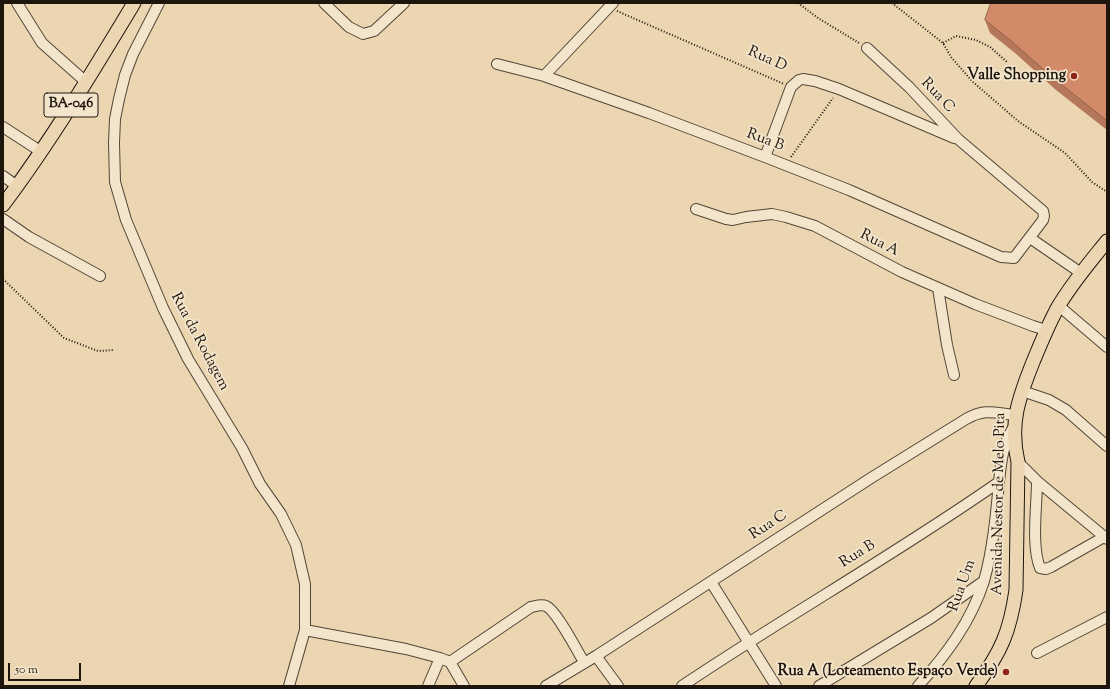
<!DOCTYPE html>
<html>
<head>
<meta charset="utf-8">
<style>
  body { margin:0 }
  #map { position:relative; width:1110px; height:689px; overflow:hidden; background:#ecd6b1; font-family:"Sorts Mill Goudy",serif }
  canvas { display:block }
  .frame { position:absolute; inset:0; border:4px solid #1e160d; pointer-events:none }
  .scale { position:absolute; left:8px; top:663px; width:73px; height:18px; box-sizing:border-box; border:2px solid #1e160d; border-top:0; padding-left:5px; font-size:12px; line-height:14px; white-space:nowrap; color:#1e160d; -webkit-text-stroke:3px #f3e4cc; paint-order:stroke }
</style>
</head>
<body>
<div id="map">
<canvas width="1110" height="689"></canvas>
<div class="frame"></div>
<div class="scale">50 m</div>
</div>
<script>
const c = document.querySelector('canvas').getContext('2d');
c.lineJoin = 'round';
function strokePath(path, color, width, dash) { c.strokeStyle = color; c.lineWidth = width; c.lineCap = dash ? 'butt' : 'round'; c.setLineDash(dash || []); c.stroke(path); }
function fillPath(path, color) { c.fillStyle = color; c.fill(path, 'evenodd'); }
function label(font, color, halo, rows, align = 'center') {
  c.font = font + ' "Sorts Mill Goudy",serif'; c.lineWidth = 3.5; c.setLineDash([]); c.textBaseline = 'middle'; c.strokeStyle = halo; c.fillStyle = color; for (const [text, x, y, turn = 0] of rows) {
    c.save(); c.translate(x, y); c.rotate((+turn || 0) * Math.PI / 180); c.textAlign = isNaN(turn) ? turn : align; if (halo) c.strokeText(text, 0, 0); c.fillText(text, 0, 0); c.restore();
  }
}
const path = new Path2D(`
  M798,3L818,18L859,43
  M892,3L943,43L951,57L973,82L1018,121L1065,153L1092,182L1107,192
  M617,11L784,84
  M943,43L956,36L976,40L990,47L1007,62
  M791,157L833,98
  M3,279L64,338L98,351L114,350`);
const minor = new Path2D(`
  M17,3L42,43L86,82
  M159,3L133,54L125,75L119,99L115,119L114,143L115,182L126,220L163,308L188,359L242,448L260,484L281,514L296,545L305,584V630L289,686
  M324,3L349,27L363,34L374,31L404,3
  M497,64L544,76L649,113L765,157L849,190L1001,257L1014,258L1043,220L1044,216L1043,211L958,139L909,87L867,48
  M544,76L613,3
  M3,127L40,151
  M765,157L791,87L799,80L803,79L815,81L839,89L954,138
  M3,176L17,186
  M696,209L726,219L733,220L746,217L772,214L786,217L815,226L902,272L975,304L1033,326L1046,330
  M3,219L29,237L100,276
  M1030,238L1081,273
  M938,288L947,345L954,375
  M1059,306L1107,347
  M1022,391L1049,400L1066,410L1107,446
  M1018,462L1037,481L1107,539
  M1037,481C1037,506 1031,545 1040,568L1046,569L1051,567L1104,537
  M711,582L776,686
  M305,630L406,649L440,658L450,662L464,686
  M1037,653L1107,617
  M596,656L618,686
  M450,662L531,607C536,606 541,604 546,606C557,611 577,651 584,662
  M428,686L440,658
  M546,686L596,656L871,478L966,419C986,408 994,413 1015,415
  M682,686C786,616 896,554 999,482C1001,462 1003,442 1015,425
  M819,686L931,618L984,581
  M918,686C946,655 971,622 984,581C993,549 996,515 999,482`);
const major = new Path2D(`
  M3,205C51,141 93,71 134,3
  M976,686C1001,652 1010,632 1016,590L1018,462C1009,424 1019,397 1033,362C1041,343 1048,325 1058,307C1072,283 1090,262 1107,241`);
const wall = new Path2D(`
  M1107,3V130L1056,90L1015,53L990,33L985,20Z`);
const building = new Path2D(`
  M991,3H1107V120H1106L1051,76L1010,40L985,20Z`);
const markers = [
  [1074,76,4,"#8f2418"],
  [1006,672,4,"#8f2418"]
];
const shields = [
  [71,105,54]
];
const shieldNames = [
  ["BA-046",71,105]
];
const streetNames = [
  ["Rua D",767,60,24],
  ["Rua C",937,96,47],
  ["Rua B",765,141,21],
  ["Rua A",879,244,27],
  ["Rua da Rodagem",199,342,62],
  ["Avenida Nestor de Melo Pita",1000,504,-89],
  ["Rua C",769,526,-33],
  ["Rua B",858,555,-32],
  ["Rua Um",963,586,-70]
];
const poiNames = [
  ["Valle Shopping",1066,76],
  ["Rua A (Loteamento Espaço Verde)",998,672]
];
strokePath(minor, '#524636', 12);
strokePath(major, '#1e160d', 15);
strokePath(path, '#1e160d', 2, [1, 2]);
strokePath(minor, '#f3e4cc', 10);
strokePath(major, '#ecd6b1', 13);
fillPath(wall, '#b57759');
fillPath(building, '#d38a68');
strokePath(building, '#946149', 1);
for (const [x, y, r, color] of markers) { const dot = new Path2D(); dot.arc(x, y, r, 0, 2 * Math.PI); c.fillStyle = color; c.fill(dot); strokePath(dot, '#f3e4cc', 1.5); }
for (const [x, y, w] of shields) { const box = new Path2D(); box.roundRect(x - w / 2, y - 12, w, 24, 3); c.fillStyle = '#f3e4cc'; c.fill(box); strokePath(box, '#1e160d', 1); }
label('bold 14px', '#1e160d', null, shieldNames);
label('15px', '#1e160d', '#f3e4cc', streetNames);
label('bold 15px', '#1e160d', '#f3e4cc', poiNames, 'right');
</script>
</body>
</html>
